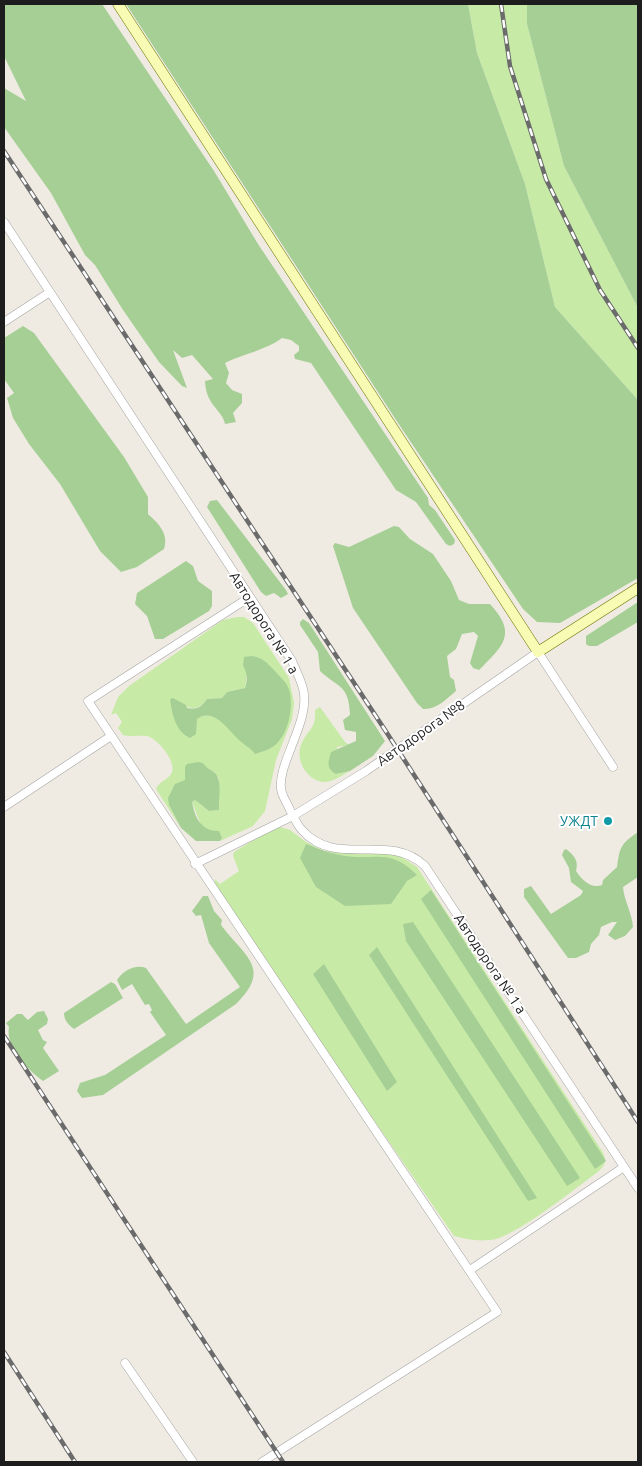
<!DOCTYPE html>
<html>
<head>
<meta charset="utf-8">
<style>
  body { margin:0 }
  #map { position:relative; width:642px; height:1466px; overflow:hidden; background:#efebe2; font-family:Ubuntu,sans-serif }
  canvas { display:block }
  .frame { position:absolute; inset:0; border:5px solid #1d1d1d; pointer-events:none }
</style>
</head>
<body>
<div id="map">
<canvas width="642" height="1466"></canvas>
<div class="frame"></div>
</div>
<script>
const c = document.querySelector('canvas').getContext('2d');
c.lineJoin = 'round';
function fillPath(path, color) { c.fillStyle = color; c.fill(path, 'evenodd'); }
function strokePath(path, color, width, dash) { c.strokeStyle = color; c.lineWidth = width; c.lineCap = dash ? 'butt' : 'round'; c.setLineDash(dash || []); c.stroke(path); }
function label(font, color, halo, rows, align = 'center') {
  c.font = font + ' Ubuntu,sans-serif'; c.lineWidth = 4; c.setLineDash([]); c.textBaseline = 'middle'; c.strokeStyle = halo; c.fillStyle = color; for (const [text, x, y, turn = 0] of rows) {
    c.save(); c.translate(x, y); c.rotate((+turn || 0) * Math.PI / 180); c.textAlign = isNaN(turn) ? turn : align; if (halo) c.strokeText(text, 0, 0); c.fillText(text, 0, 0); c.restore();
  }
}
const grass = new Path2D(`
  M468,4H527V24L564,166L638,308V400L555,307L525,184L477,53Z
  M237,617H244L253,623L289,678L294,703L292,719L276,760L265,811L253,826L220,841L222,838L201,825L192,802L195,800L209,811L219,810V778L214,772L185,767V780L169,805L181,828L156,789C160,780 169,780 172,772C176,761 158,739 147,736C139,735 132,737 123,735L118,728L122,722L116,713L111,715L118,697L129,686L223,620ZM243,665L288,722L244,744C232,734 216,706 197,719L173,698C187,708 195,714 207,699L222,698L227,692L245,688L247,672Z
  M320,707L345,742L349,745L337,747L336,774L350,771C342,775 335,781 325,782C308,782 295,761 301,745C308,728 316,731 315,710Z
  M277,826L290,830L306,842L324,851L397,854L417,867L602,1151C607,1160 606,1164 599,1171C576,1188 521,1232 496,1239C481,1242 469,1240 454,1236L258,952L215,884V879L220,884L239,871L233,856L234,852Z`);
const forest = new Path2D(`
  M4,4H102L214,171L258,244L428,498L429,505L435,510L455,540L454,544L450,546L446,544L416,502L396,490L311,363L295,359L294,355L299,351V346L291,340L282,338C266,350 243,354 225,363L229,373L226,383L232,390L242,394V403L233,413L236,422L225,424C222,409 206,406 205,381L213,379L192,355L182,358L173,350L187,388L182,386L159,362L123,310L95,265L85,255L51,193L4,127V88L26,101L4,56Z
  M126,4H468L477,53L525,184L555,307L638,400V578L560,623L537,622L523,609L398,423Z
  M527,4H638V308L564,166L527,24Z
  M23,326L34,333L124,457L148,497V514C159,524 169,534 164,549L137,567L121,572L100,551L60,484L29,444L13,418L7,398L14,393L4,379V338Z
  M217,500L286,590L288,594L281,598L274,593L266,596L261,592L207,507L210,501Z
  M394,526L399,527L410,539L433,554L451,581L459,600L469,604H490C518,634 503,646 479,670L473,668L470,663L478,636L474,632L462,634L456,649L447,656L450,677L454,680L456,691C446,699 437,710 423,709L417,703L353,608L333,546L335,543L349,547Z
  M186,561L193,566L198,581L212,591V606L209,611L163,639H155L147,616L135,604L137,593Z
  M638,602V622L597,646H589L586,644V636Z
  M303,619L309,623L385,741L373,756L350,771L336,774C326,768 328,763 331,752L356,741V732L345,730L343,720L350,715C349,684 338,688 320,671L318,652L300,625V622Z
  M252,656C263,658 266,662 274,670C278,675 284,680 287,685C295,699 290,729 279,741C273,749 264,751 255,754C249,746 243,745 237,738C227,728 213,707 197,719L196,734L190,738C175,731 172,713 170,699L173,698L186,705L187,708C197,710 201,707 207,699L222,698L227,692L245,688C248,679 247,673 243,665L244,657Z
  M198,762L203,763C207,769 210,769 215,773C222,780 219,797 219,806V810L209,811L195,800L192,802C195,818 201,831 219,831L222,838L220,841H196L181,828L169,805L168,798L175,784L185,780V767L187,764Z
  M638,832V877L623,887C624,901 632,912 633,927L625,936L615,940L608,935L617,922H612L601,927L599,935L591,944L589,952L576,958H568L524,897V889L531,886L551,914L581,895L583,891L571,882L569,868L562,855L564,850L566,849C574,855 579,861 576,871C582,880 591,889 602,885L603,880L617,867C620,846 621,844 638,832Z
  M306,844C317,848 328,853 340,855C372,862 389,846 417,875L407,881L391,904L345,906L316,887L300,858Z
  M431,890L606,1161L595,1169L421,899Z
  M203,896H208L214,911L222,920L221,925C244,956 273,968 236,1004L103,1095L82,1098L77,1091L80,1083L105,1075L166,1035L150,1012L152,1010L149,1004L145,1005L132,984L122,990L117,980C123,971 135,964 146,968L186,1024L240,987L209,943L201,915L196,916L192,911Z
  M413,922L580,1178L567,1186L406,941L403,924Z
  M377,947L537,1198L528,1201L369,955Z
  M324,964L397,1082L387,1091L313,974Z
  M111,982L115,984L123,998L74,1029C69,1025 64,1021 64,1013Z
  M44,1011L48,1019L47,1024L38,1030L43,1040L47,1042L43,1048L59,1071L43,1081C28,1070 5,1047 9,1027L6,1023L17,1014H22L28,1020L37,1012Z`);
const street = new Path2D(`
  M4,222L292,661C296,671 303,683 304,694C308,726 274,769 282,793C284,799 288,805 290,810C294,817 297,825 302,830C336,869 388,831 425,866L638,1188
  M4,322L50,292
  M250,597L88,701L497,1312L262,1462
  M4,807L111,736
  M195,864L293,816L366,771L538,652L613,767
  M470,1270L624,1167
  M125,1363L193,1462`);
const secondary = new Path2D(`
  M118,4L538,652L638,588`);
const rail = new Path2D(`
  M501,4L510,66L546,179L600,290L638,348
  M4,151L385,730L638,1122
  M4,1036L283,1462
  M4,1352L75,1462`);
const markers = [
  [608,821,5,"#0f9aa8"]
];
const streetNames = [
  ["Автодорога № 1 а",264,623,58],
  ["Автодорога №8",421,733,-35],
  ["Автодорога № 1 а",490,964,56]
];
const cultureNames = [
  ["УЖДТ",598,821]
];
fillPath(grass, '#c7eaa6');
fillPath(forest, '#a6cf96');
strokePath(street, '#a4a4a4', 9);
strokePath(secondary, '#687602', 11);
strokePath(street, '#fff', 8);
strokePath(secondary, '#f7fbb4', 10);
strokePath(rail, '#6b6b6b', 4.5);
strokePath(rail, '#fff', 2.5, [8]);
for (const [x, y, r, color] of markers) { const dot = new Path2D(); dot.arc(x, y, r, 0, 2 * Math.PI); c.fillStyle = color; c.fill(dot); strokePath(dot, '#fff', 2); }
label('14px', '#1d1d1d', '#fff', streetNames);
label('14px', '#0d838f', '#fff', cultureNames, 'right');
</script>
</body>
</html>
